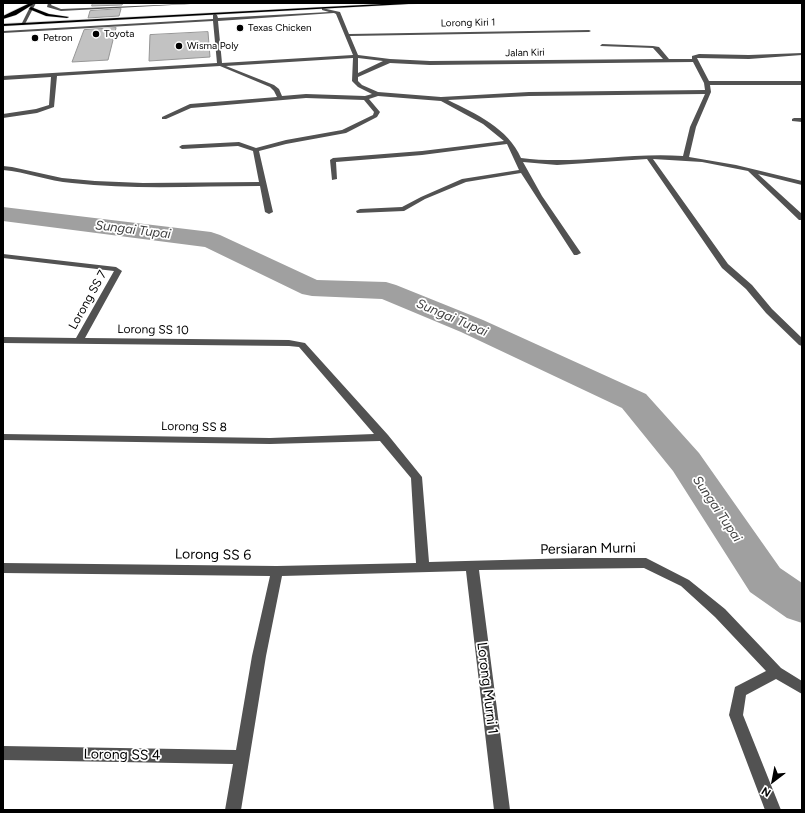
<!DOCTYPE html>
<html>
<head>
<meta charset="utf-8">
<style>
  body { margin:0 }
  #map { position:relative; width:805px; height:813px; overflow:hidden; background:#fff; font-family:Figtree,sans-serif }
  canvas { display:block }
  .frame { position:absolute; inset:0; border:4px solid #000; pointer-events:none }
  .north { position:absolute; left:753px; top:761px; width:40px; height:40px; -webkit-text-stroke:3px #fff; paint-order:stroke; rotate:212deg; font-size:11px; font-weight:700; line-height:16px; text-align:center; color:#000 }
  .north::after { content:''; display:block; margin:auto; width:14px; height:18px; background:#000; clip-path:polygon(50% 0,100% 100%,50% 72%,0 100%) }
</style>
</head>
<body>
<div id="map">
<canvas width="805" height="813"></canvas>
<div class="frame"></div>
<div class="north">N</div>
</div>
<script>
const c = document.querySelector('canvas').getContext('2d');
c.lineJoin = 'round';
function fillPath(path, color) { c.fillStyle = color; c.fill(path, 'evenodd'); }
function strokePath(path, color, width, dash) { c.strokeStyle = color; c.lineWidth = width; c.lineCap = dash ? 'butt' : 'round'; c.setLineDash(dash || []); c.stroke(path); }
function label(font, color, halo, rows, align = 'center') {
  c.font = font + ' Figtree,sans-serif'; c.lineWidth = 3.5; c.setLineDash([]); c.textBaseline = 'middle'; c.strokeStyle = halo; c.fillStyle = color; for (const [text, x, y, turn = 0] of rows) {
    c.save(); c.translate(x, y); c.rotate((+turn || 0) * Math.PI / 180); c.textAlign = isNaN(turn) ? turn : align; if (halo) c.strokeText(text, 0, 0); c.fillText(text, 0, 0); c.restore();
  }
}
const river = new Path2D(`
  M3,207L211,232L220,235L317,280L386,282L396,285L483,320L646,394L699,453L780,568L802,583V623L787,618L750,592L673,471L622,408L461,332L382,299L312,296L302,294L205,247L3,221Z`);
const building = new Path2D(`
  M93,3H123L122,5L92,6Z
  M121,9L119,16L88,18L90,11Z
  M116,28L108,60L72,62L84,30Z
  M208,32L210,57L149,61L150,35Z`);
const minor = new Path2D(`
  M32,3H36L25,24L21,25Z
  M48,3H52L51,5L61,9L209,3L61,11L47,7Z
  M322,8L340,12L349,34L589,30L591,31L589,32L350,36L358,55L390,59L430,61L663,59L653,48L600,46L602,44L653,46L659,47L669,59H692V56L699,54L749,55L802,53V55L749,59L697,58L709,81H802V85H710L711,92L696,127L689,157L736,165L802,181V185L758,174L802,214V220H799L748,171L702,162L653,159L728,264L752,285L772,309L802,338V346L799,345L766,313L746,289L722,268L647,159L557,165L523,162L542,196L581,253L577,255H574L521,173L466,182L425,199L404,211L357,213L356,211L360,209L402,207L421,197L462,179L519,170L507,144L422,155L336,162L337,179L332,180L330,160L333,158L422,151L504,141L483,124L441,101L378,96L369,99L380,112L377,117L346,133L286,144L259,151L273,212L269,214L265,212L260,186C198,186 134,190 72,183C48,181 26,172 3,170V166L12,167L62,178L95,181L143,183L259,182L253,151L238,146L182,149L179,147L182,145L239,142L256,148L286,140L342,130L373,115L374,112L364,100L306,98L191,108L166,119H162V117L190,104L277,97L274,91L270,87L220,66L57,76L54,107L37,113L3,118V114L36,109L49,105L51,77L3,80V76L217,63L213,21L3,33V31L213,19V15L215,14L217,15L218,18L329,12L322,10ZM334,13L336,14L353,55L222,63L218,21ZM353,58L352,81L358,87L372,94L365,96L306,94L282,96L279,89L274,85L226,66ZM358,58L383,61L358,73ZM693,62L704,83L705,90L529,92L441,97L378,92L362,85L358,81V77L390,63L430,65ZM705,94L690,127L683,156C629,152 575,165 521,158C508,128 476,114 448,100L529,96Z
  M794,118H802V122L792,121V119Z
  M3,254L116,267L122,271L85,338L289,340L305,343L388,435L422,477L429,562L575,558H646L650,560L689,580L725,609L781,668L802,681V694L776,679L746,695L743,715L781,810H765L729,715L735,687L766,671L715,617L681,586L644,568L479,570L510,810H494L466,571L282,576L266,656L241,810H225L233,764L3,760V746L236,750L252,656L270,576L3,573V563L277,566L416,563L411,478L380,441L270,444L3,440V434L270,438L374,434L299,347L289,346L3,343V337L76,338L114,271L3,258Z`);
const major = new Path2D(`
  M30,3H35L16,15L3,19V16Z
  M401,3H427L3,26V24Z
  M31,7L49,14L69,17L67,18L46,16L29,9Z`);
const markers = [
  [240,28,4,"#000"],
  [96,34,4,"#000"],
  [35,38,4,"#000"],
  [179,46,4,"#000"]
];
const farStreetnames = [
  ["Lorong Kiri 1",468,23,-1],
  ["Jalan Kiri",525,53,-1]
];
const farPoinames = [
  ["Texas Chicken",248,28],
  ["Toyota",104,34],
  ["Petron",43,38],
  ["Wisma Poly",187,46]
];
const streetNames = [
  ["Lorong SS 7",88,300,-61],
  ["Lorong SS 10",153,330,1],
  ["Lorong SS 8",194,427,1]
];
const waterNames = [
  ["Sungai Tupai",133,230,7],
  ["Sungai Tupai",452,318,23],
  ["Sungai Tupai",717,509,56]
];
const nearStreetnames = [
  ["Persiaran Murni",588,549,-1],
  ["Lorong SS 6",213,555,1],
  ["Lorong Murni 1",487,688,83],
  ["Lorong SS 4",122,755,1]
];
fillPath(river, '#a0a0a0');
fillPath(building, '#c2c2c2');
strokePath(building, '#969696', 1);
strokePath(major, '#dbdbdb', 1);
fillPath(minor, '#525252');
fillPath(major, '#000');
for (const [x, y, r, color] of markers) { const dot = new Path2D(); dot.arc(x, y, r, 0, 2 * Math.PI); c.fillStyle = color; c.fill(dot); strokePath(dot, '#fff', 1.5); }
label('10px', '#000', '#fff', farStreetnames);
label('10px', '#000', '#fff', farPoinames, 'left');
label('12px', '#000', '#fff', streetNames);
label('italic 13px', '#414141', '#fff', waterNames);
label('14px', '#000', '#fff', nearStreetnames);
</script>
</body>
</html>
